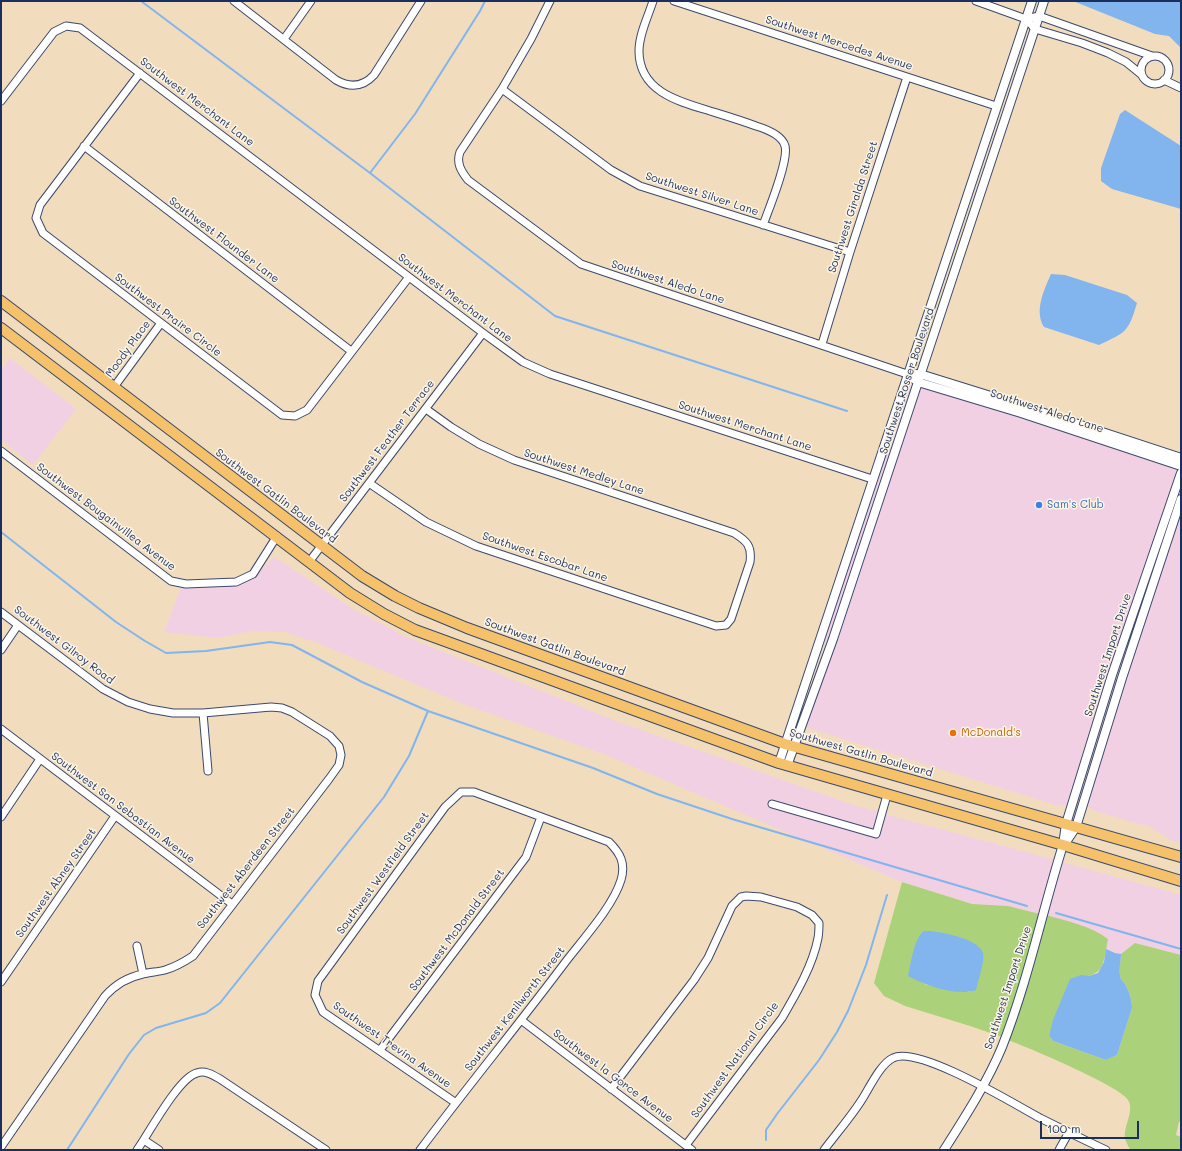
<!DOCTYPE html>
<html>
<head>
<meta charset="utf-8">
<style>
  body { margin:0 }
  #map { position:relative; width:1182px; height:1151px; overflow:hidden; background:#f1ddbd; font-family:Mali,sans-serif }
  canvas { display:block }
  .frame { position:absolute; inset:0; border:2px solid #1b2f5e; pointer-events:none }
  .scale { position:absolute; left:1040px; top:1121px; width:99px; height:18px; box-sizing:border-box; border:2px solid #1b2f5e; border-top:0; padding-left:5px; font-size:12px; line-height:14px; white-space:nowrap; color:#1b2f5e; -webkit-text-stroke:3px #fcf5e5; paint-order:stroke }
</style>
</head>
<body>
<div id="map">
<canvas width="1182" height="1151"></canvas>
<div class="frame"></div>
<div class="scale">100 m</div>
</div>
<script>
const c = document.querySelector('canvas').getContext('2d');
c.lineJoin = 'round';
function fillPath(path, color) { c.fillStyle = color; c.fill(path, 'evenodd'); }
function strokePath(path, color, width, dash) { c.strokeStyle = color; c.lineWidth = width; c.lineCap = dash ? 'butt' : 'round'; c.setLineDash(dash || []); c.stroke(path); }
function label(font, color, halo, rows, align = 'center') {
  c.font = font + ' Mali,sans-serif'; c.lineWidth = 3; c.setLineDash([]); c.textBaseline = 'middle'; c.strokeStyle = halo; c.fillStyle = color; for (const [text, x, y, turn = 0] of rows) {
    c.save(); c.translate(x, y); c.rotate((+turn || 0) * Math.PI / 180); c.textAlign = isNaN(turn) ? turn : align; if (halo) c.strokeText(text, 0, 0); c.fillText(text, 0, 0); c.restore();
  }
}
const built = new Path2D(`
  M10,358L76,409L33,465L1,440V370Z
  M909,380L914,384L828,644L822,642Z
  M920,387L1020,417L1179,470L1109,674L1068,805L1059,806L805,727Z
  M1181,484V488L1105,720L1103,719L1095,742L1115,676Z
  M1181,510V842L1170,840L1148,825H1142L1092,810L1089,807L1087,803L1125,679Z
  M275,557L353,609L406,637L616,721L853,805L879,812L873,829L770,800L768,807L874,837L879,835L885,814L1055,860L1040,914L1008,906L972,904L902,882L606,755L463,704L315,642L285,632L253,631L217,638L164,632L181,587L185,588L237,585L254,578L260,569L263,568Z
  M1062,862L1181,895V955L1135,943L1121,954L1116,953L1115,954V952L1106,949L1108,939L1046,915Z`);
const green = new Path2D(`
  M902,882L972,904L1008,906L1040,914L1009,1018L1002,1037L970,1026L905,1006L884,996L874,983ZM959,937L979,947L970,992H961L924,984Z
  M1046,915C1067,921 1091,926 1108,939C1102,972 1104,974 1070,980L1049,1036L1053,1041L1106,1060L1117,1055L1132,1008C1132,1000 1129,991 1125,984C1124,982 1122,981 1121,979C1118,971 1121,962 1121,954L1135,943L1181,955V1120L1179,1122L1176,1135L1181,1137V1150H1130C1129,1147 1126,1142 1125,1139C1123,1126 1135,1111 1128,1100C1120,1086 1027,1047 1008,1040Z`);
const water = new Path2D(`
  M1073,1H1181V48L1169,36L1155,34Z
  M1125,110L1181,146V209L1112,189L1101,181V168L1120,114Z
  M1051,274L1065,275L1127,295L1137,303C1128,333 1126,332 1099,345L1044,327C1034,311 1044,290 1051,274Z
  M924,931C937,930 980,939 983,953C985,961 978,981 976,990C957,997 925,985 908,976C911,963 914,938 924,931Z
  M1106,949L1115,953L1121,954C1121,962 1118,971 1121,979C1122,981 1124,982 1125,984C1129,991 1132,1000 1132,1008L1117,1055L1106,1060L1053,1041L1049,1036L1053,1020L1070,979L1081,975L1089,976L1098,973L1104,962Z`);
const stream = new Path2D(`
  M141,1L370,173L555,316L847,411
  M370,173L415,114L480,11L485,1
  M1,532L116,622L145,641L166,653L206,651L270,642L292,645L362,682L428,711L593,768L657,794L732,819L1027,906
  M1056,913L1181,949
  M766,1140V1130L777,1114L819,1060L837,1032L848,1011L866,965L887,895
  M67,1150L129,1054L144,1035L156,1028L206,1013L220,1003L384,797L409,756L428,711`);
const minor = new Path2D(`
  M234,1L336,80C350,88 363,87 374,75L421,1
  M550,1L531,39L502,89L460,152C456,163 461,171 468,180L581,264L907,374
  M653,1C648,17 639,34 639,51C639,90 676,101 707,110C723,115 740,120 756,126C766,129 782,135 785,146C789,160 769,209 763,225
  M674,1L996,106
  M976,1L1026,19L1035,29L1082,43L1108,53L1126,62L1142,75
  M1026,19L1039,16L1152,56
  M284,39L311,1
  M1141 70a14 14 0 1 1 28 0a14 14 0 1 1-28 0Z
  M140,73L40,205L36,218L43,233L282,415L295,416L307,410L409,277
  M1164,80L1181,88
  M502,89L611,170L640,186L850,252
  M1,101L54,32L66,26L80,28L483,333L523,362L550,374L872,479
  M84,146L351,351
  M822,344L850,252L907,77
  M114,387L161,323
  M1,451L171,581L186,584L236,582L253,574L277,536
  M369,483L426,522L476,546L716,626L726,625L731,619L750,562C752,546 747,541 734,533L514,460L479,444L451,427L426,409
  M309,562L483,333
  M1,612L103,689L128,702L150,709L173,713H203L271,707L282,708L292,712L330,736L339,746L341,755L339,765L329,779L193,956C184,962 175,967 165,970C158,972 150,972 143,974C128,977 115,985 105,996L1,1147
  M1,650L18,625
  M203,713L208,771
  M1,729L232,904
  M772,804L876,834L887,795
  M1,817L40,759
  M137,946L143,974
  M1,982L115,816
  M521,1020L692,1150
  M380,1050L526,857L541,817
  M611,1089L694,980L708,958L732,906L741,897L746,896L761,897L797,907L812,915L819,923C819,928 819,933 818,938C813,965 796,994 782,1018L686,1145
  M144,1140L159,1150
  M137,1150C149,1133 179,1077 197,1073C205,1070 213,1075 220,1079L326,1150
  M420,1150C468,1086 519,1024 567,960C584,938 613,906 621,880C626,863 620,853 609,842L474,792H461L445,807L318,981L315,995L323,1012L456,1103
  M824,1150C836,1134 850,1118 861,1101C869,1089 880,1064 893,1058C918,1045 1014,1104 1040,1118C1062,1129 1084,1140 1106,1150
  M1059,1150L1069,1132`);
const tertiary = new Path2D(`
  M907,374L918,382L1021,413L1181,466
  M916,374H920L1023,406L1181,458
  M779,763L1032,1
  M787,766L833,639L1044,1
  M1064,845L1076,827L1122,678L1181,499
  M944,1150C965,1117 987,1083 1002,1047C1028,981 1042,912 1063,845L1066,824L1112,675L1181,473`);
const primary = new Path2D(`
  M1,301L362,576L395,596L419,608L467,628L785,744L1181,857
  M1,328L350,593L384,614L415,630L779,763L1063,845L1181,881`);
const markers = [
  [1039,505,4,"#3f7fe0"],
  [953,733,4,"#e8710a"]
];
const streetNames = [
  ["Southwest Mercedes Avenue",839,43,18],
  ["Southwest Merchant Lane",197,102,37],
  ["Southwest Silver Lane",702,194,18],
  ["Southwest Giralda Street",853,207,-72],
  ["Southwest Flounder Lane",224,240,37],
  ["Southwest Aledo Lane",668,282,18],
  ["Southwest Merchant Lane",455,298,37],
  ["Southwest Praire Circle",168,315,37],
  ["Moody Place",128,349,-54],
  ["Southwest Rosser Boulevard",907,381,-72],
  ["Southwest Aledo Lane",1047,411,18],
  ["Southwest Merchant Lane",745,426,18],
  ["Southwest Feather Terrace",387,441,-53],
  ["Southwest Medley Lane",584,472,18],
  ["Southwest Gatlin Boulevard",276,496,37],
  ["Southwest Bougainvillea Avenue",106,517,37],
  ["Southwest Escobar Lane",545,557,19],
  ["Southwest Gilroy Road",64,645,37],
  ["Southwest Gatlin Boulevard",555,647,20],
  ["Southwest Import Drive",1108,655,-72],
  ["Southwest Gatlin Boulevard",861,753,16],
  ["Southwest San Sebastian Avenue",123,808,37],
  ["Southwest Aberdeen Street",246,868,-52],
  ["Southwest Westfield Street",383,873,-54],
  ["Southwest Abney Street",56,883,-55],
  ["Southwest McDonald Street",457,930,-53],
  ["Southwest Import Drive",1008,988,-72],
  ["Southwest Kenilworth Street",515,1009,-52],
  ["Southwest Trevina Avenue",392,1045,35],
  ["Southwest National Circle",735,1060,-54],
  ["Southwest la Gorce Avenue",613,1076,37]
];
const shopNames = [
  ["Sam's Club",1047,505]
];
const foodNames = [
  ["McDonald's",961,733]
];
fillPath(built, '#f1d0e3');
fillPath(green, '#acd17b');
fillPath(water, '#82b4ee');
strokePath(stream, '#82b4ee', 2);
strokePath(minor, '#3b496c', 9);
strokePath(tertiary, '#3b496c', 10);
strokePath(primary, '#3b496c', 12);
strokePath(minor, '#fff', 7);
strokePath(tertiary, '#fff', 8);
strokePath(primary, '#f5c16b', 10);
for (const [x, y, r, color] of markers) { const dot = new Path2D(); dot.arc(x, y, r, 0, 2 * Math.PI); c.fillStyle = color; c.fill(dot); strokePath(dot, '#fcf5e5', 1.5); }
label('11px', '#1b2f5e', '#fcf5e5', streetNames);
label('11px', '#366cbe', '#fcf5e5', shopNames, 'left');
label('11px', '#c56008', '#fcf5e5', foodNames, 'left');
</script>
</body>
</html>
